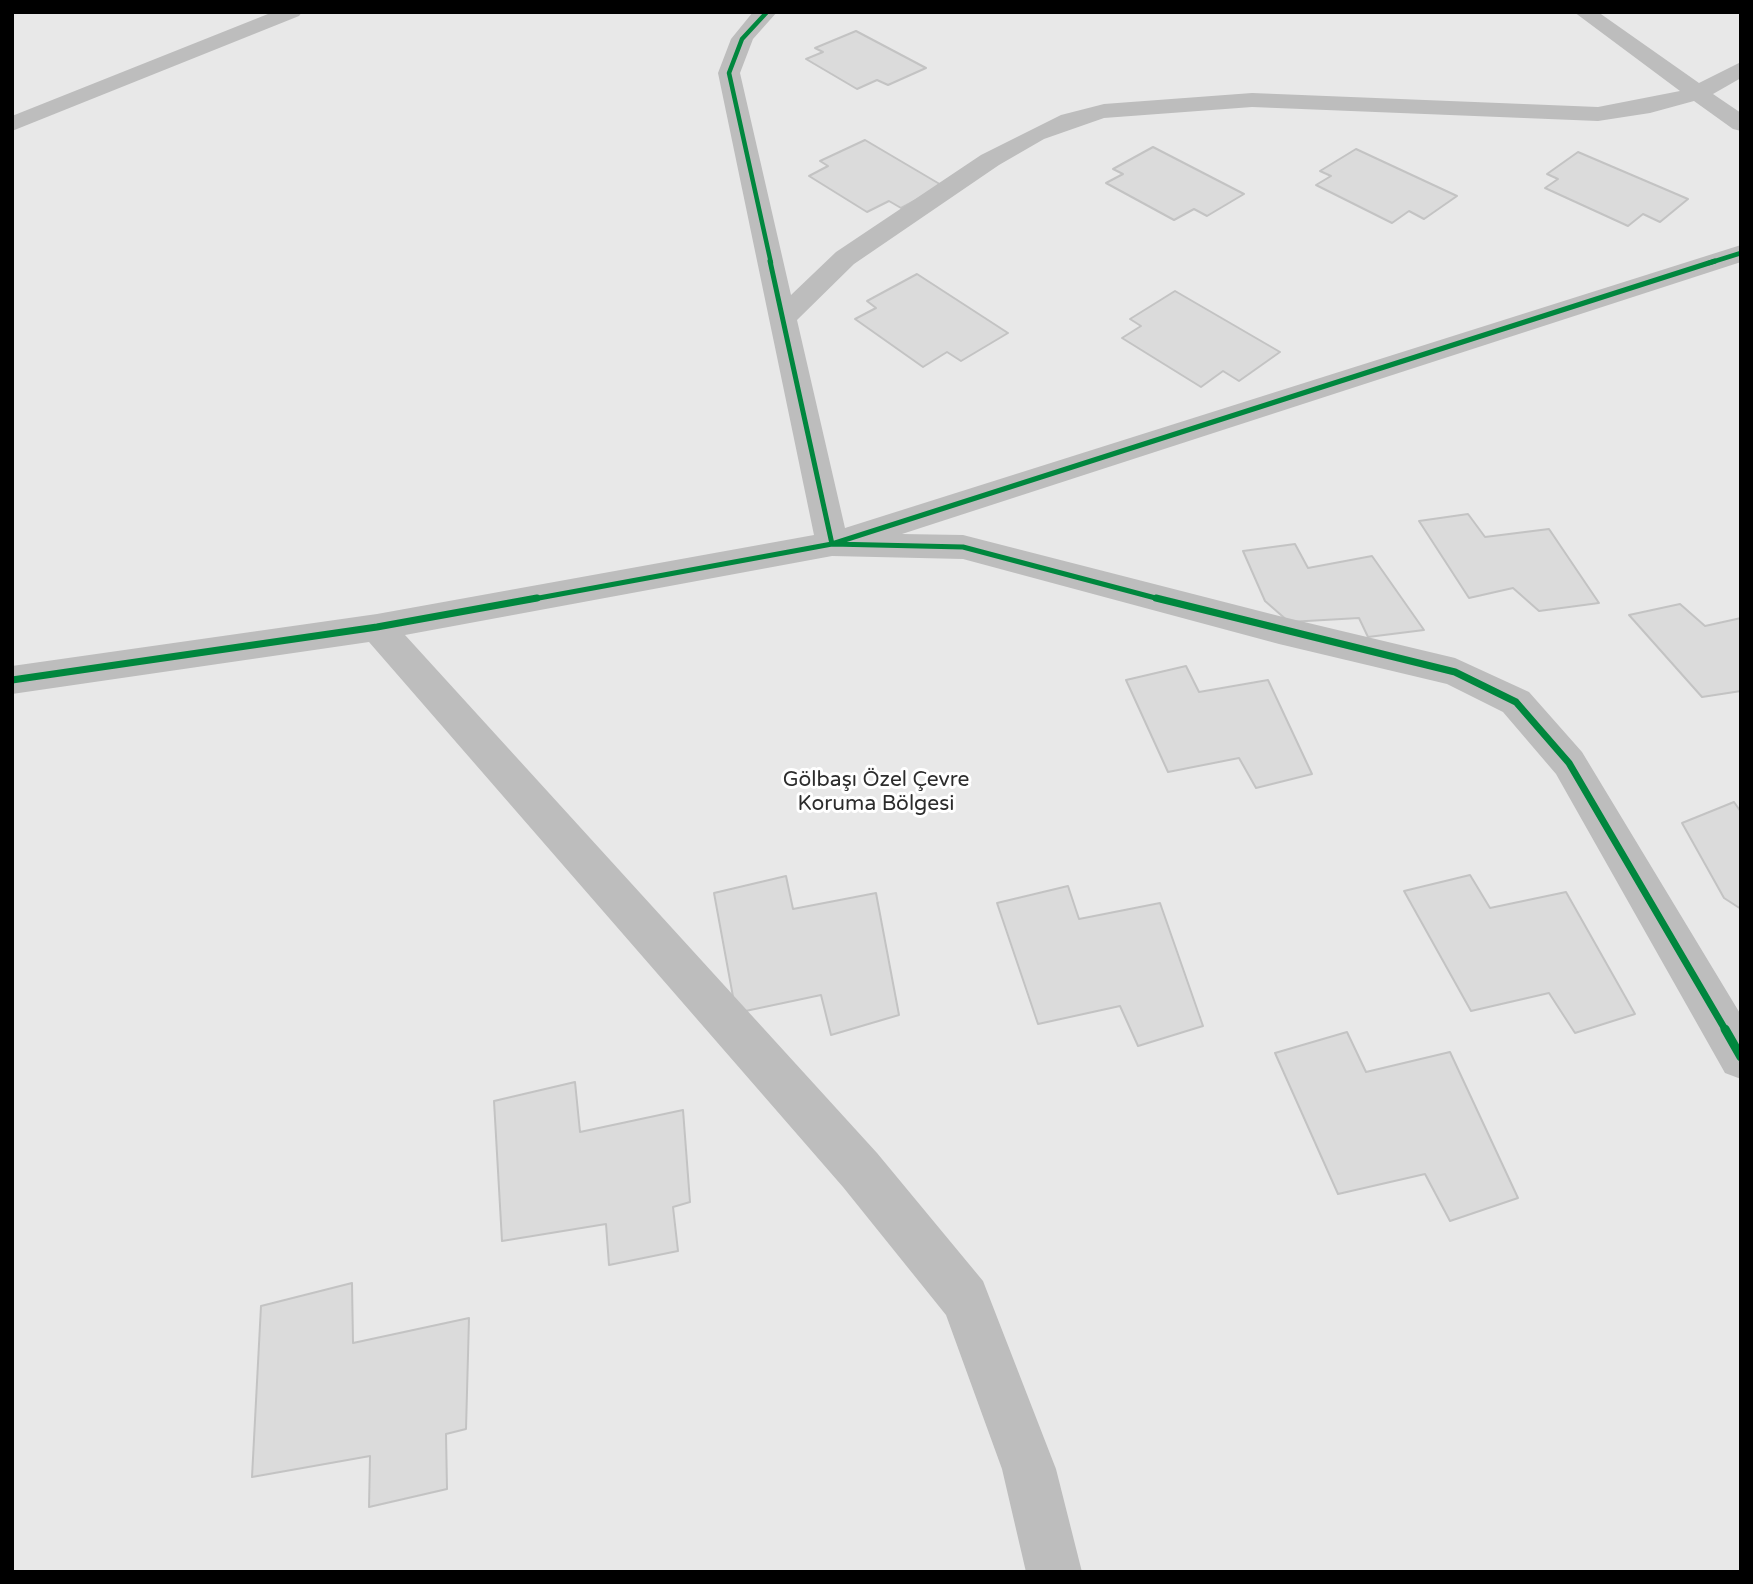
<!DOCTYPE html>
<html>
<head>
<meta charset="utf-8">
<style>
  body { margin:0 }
  #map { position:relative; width:1753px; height:1584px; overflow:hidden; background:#fff; font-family:"Varela Round",sans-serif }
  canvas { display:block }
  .frame { position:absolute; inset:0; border:14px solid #000; pointer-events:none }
</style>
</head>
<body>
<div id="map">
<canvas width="1753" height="1584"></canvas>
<div class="frame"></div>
</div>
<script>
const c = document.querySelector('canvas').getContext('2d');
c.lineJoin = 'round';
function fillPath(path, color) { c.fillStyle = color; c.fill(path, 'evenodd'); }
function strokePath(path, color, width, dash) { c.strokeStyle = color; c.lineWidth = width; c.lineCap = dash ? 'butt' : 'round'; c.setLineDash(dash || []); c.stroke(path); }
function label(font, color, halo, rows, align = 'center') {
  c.font = font + ' "Varela Round",sans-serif'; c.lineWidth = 6; c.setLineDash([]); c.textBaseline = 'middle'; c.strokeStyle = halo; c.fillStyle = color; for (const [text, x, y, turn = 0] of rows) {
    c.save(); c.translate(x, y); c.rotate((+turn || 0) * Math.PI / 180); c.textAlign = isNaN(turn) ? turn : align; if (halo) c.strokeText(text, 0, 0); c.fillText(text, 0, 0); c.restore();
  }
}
const green = new Path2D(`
  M12,12H1741V1572H12Z`);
const building = new Path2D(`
  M856,31L926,68L888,85L877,80L857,89L806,59L823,52L815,48Z
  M865,140L943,186L901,208L889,201L867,212L809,176L828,166L820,161Z
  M1153,147L1244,194L1207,216L1194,209L1174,220L1106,183L1123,174L1113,169Z
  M1356,149L1457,196L1424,219L1409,211L1392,223L1316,185L1331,176L1320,171Z
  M1578,152L1688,199L1660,222L1643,214L1628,226L1545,188L1558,179L1547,174Z
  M917,274L1008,333L961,361L947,352L923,367L855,319L876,308L867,301Z
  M1175,291L1280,352L1239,381L1223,371L1201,387L1122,338L1141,326L1130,319Z
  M1468,514L1485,537L1549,529L1599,603L1539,611L1513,588L1469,598L1419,521Z
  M1295,544L1308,568L1372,556L1424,630L1368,637L1359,618L1289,622L1265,601L1243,551Z
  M1680,604L1705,626L1741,618V691L1702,697L1629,615Z
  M1186,666L1199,692L1268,680L1312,774L1256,788L1239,758L1168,772L1126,680Z
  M1734,802L1741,812V909L1724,898L1682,823Z
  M1470,875L1490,908L1566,892L1635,1014L1575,1033L1549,993L1471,1011L1404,891Z
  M786,876L793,909L876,893L899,1015L831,1035L821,995L736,1013L714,893Z
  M1068,886L1079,919L1160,903L1203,1026L1138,1046L1120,1006L1038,1024L997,903Z
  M1347,1032L1366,1072L1450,1052L1518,1198L1450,1221L1425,1174L1338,1194L1275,1053Z
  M575,1082L580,1132L683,1110L690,1202L673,1207L678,1251L609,1265L606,1224L502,1241L494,1101Z
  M352,1283L353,1343L469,1318L466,1429L446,1434L447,1489L369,1507L370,1456L252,1477L261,1306Z`);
const minor = new Path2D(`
  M273,12H302L299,16L12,131V116Z
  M753,12H777L753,39L740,73L791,295L836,252L981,155L1061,115L1104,104L1252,93L1598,107L1680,91L1574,12H1598L1699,83L1741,62V78L1713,94L1741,113V131L1733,129L1694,101L1650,113L1598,121L1252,107L1104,118L1044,139L999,165L854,264L797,320L845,528L1741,245V262L902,534L963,535L1279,616L1455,658L1529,692L1582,752L1741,1015V1079L1725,1073L1556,774L1503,712L1447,684L1279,644L963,559L832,556L405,635L877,1153L983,1281L1056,1469L1082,1572H1026L1002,1469L946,1315L843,1187L369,642L12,694V666L377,614L814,535L718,73L731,39Z`);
const cyclewayFar3 = new Path2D(`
  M767,12L742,39L729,73L771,263
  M1709,263L1741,253`);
const cyclewayFar2 = new Path2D(`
  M770,261L832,544L963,547L1163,600
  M528,600L832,544L1715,261`);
const cyclewayFar1 = new Path2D(`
  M1156,598L1455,672L1516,702L1569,763L1726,1031
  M12,680L377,627L537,598`);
const cycleway = new Path2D(`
  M1725,1029L1741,1057`);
const parkNames = [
  ["Gölbaşı Özel Çevre",876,780],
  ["Koruma Bölgesi",876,804]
];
fillPath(green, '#e8e8e8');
fillPath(building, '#dbdbdb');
strokePath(building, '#c3c3c3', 2);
fillPath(minor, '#bdbdbd');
strokePath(cyclewayFar3, '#00873e', 4.5);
strokePath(cyclewayFar2, '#00873e', 5);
strokePath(cyclewayFar1, '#00873e', 7);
strokePath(cycleway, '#00873e', 9);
label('21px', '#2c2c2c', '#fff', parkNames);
</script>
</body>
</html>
